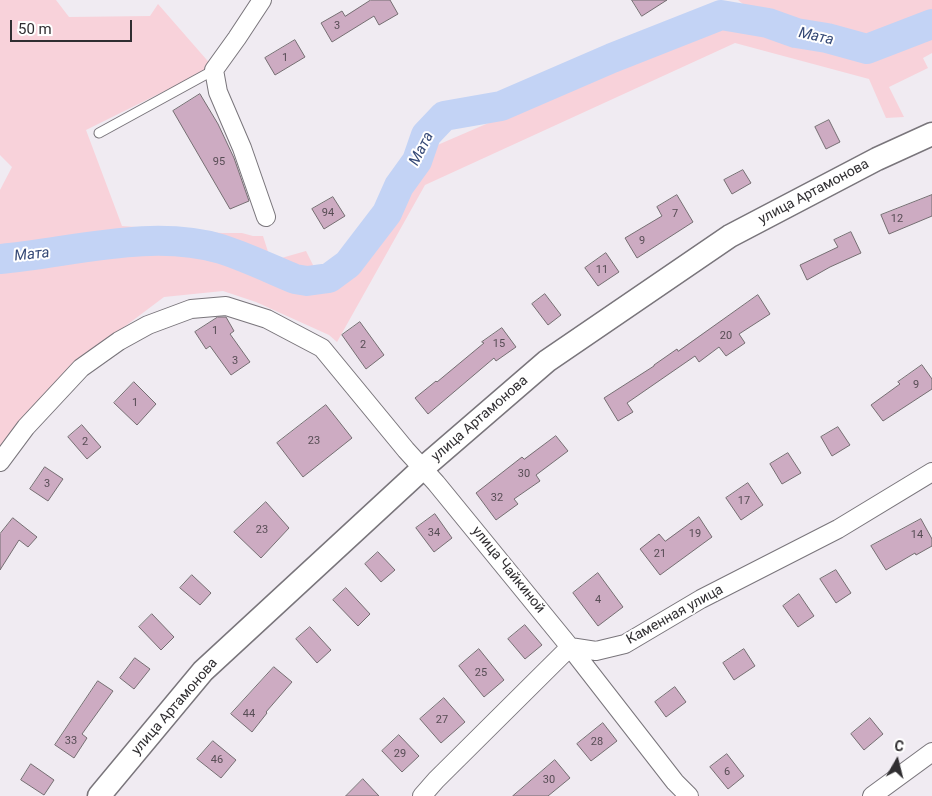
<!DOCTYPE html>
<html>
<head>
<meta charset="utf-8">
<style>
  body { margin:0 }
  #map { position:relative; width:932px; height:796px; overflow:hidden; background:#f0ebf2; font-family:Roboto,sans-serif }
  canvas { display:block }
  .north { position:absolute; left:872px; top:736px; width:50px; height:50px; -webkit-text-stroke:4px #fff; paint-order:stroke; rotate:8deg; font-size:14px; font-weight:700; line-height:20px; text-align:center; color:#302e31 }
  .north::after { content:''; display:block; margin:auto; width:18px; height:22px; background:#302e31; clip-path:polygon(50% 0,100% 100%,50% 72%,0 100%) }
  .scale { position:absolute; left:10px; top:20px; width:122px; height:22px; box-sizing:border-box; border:2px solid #302e31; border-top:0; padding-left:6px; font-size:15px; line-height:18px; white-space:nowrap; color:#302e31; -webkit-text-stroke:4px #fff; paint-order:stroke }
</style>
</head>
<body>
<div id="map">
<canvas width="932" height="796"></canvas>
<div class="north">С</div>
<div class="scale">50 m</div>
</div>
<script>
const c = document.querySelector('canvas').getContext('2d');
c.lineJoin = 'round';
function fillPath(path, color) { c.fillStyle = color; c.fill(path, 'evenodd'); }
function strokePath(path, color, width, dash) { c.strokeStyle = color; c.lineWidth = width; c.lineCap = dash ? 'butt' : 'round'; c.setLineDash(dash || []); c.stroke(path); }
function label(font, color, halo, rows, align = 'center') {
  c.font = font + ' Roboto,sans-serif'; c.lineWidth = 4; c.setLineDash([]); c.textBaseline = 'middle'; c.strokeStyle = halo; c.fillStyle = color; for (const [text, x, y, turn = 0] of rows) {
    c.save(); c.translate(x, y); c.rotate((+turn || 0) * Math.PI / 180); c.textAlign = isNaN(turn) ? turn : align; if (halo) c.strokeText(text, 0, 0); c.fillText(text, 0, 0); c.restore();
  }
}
const green = new Path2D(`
  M0,0H56L69,17L150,16L158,4L213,67L86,130L122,226L222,233H242L253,236H263L271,261L306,251L318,275L341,264L412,156L720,23L748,8L738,0H932V53L923,58L928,68L889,87L904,117L886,118L869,79L735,43L425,185L337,342L329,335L256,302L223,291L164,297L79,361L0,459V190L12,167L0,155Z`);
const river = new Path2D(`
  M0,259C70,253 151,228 221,249C246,257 271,269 295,279L307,281L329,278L348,264L387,213L399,186L417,161L426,135L444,116L501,106L612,58L721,15L768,23L796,33L827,38L867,49L932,24`);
const building = new Path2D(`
  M371,0H390L398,14L379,25L374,16L332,42L321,23L342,11L345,16Z
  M632,0H667L642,16Z
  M295,40L305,57L275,75L265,58Z
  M200,94L218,124L234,158L249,201L230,209L173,111Z
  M829,120L840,142L826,149L815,127Z
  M743,170L751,183L732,194L724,180Z
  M677,195L693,222L637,258L625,238L662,216L657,207Z
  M932,195V216L889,234L881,215Z
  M333,197L345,216L324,229L312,209Z
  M851,232L861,253L830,267L807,280L800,265L838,247L834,240Z
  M606,253L619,272L598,286L585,268Z
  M545,294L561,315L548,325L532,304Z
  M758,295L770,314L739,334L745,343L726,356L719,347L699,362L695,356L627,403L633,412L618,421L604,398L654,366V365L677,349L678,351Z
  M218,317H226L234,331L230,334L250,362L231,375L210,346L206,349L195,332Z
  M360,322L384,355L366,369L342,335Z
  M502,328L516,347L496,361L494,358L428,414L415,398L436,381L437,382L484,343L482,342Z
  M922,365L932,379V389L883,421L871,405L900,384L898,382Z
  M134,382L156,404L137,425L114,403Z
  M326,405L352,438L303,477L277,443Z
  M82,425L101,447L87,459L68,437Z
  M838,427L850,445L832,456L821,437Z
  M556,436L568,451L536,475L540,481L514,499L518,504L496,520L476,493L522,457L524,459Z
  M788,453L801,473L782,484L770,464Z
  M45,467L63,479L48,501L30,489Z
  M748,483L763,505L741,520L726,498Z
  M266,502L289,528L261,558L234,532Z
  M435,514L452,538L434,552L416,528Z
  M699,517L712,537L660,575L640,549L659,534L665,541Z
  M13,518L37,537L28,547L19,540L0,570V534Z
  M921,519L932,539V546L916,555L915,553L886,570L871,546Z
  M378,552L395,570L381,582L365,564Z
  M836,570L851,593L836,603L820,579Z
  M598,573L623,607L598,626L573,593Z
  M192,575L211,593L200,605L180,588Z
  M346,588L370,614L358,626L333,600Z
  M799,594L814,616L798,627L783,606Z
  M152,614L174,637L161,650L139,627Z
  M525,625L542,645L525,659L508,639Z
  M310,627L331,650L317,663L296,639Z
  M479,649L504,680L484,697L459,666Z
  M744,649L755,666L734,680L723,663Z
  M135,658L150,669L134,689L120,678Z
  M274,667L292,682L266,712L267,713L252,732L231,714Z
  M98,681L113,691L82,734L87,738L74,758L55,745Z
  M675,687L686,702L666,717L655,702Z
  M444,698L465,722L441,743L420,719Z
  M870,718L883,734L864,750L851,734Z
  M603,723L617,741L591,761L577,744Z
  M399,735L419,756L402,772L382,751Z
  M213,741L236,760L221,778L197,759Z
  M727,754L744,776L728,789L710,767Z
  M555,760L570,778L548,796H513Z
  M31,764L54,780L44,795L21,780Z
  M363,779L379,796H346Z`);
const service = new Path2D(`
  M99,133L214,70`);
const minor = new Path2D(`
  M262,0L237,38L214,70L218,92L242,148L266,217
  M0,462L26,427L81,368L119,341L148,325L191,309L226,306L267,319L322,348L406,450L436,483L570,647L675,782L689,796
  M422,796L436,780L570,647L596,651L625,644L701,599L838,529L932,472
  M872,796L932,752`);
const tertiary = new Path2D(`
  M99,796L203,671L423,468L547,361L730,236L877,159L932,134`);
const numberNames = [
  ["3",337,26],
  ["1",285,58],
  ["95",219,162],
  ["94",328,213],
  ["7",675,214],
  ["12",897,219],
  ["9",642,241],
  ["11",602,270],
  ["1",215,331],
  ["20",726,336],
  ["15",499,344],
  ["2",363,345],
  ["3",235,361],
  ["9",916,385],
  ["1",135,403],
  ["23",314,441],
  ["2",85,442],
  ["30",524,474],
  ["3",47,484],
  ["32",497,498],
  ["17",744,501],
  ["23",262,530],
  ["34",434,533],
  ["19",695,534],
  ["14",917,535],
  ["21",660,554],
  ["4",598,600],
  ["25",481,673],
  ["44",249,714],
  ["27",442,720],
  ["33",71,741],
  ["28",597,742],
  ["29",400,754],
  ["46",217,760],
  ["6",727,772],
  ["30",549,780]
];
const streetNames = [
  ["улица Артамонова",814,192,-28],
  ["улица Артамонова",480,419,-41],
  ["улица Чайкиной",508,570,51],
  ["Каменная улица",675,615,-29],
  ["улица Артамонова",175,707,-49]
];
const waterNames = [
  ["Мата",816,37,13],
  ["Мата",422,149,-63],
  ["Мата",32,255,-6]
];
fillPath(green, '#f8d2da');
strokePath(river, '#c3d3f5', 30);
fillPath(building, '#cdabc2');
strokePath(building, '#756e72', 1);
strokePath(service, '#79757b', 11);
strokePath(minor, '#79757b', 20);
strokePath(tertiary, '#79757b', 25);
strokePath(service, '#fff', 9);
strokePath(minor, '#fff', 18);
strokePath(tertiary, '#fff', 22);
label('11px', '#574d55', null, numberNames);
label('14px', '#302e31', '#fff', streetNames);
label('italic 15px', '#364a77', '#fff', waterNames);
</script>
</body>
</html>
